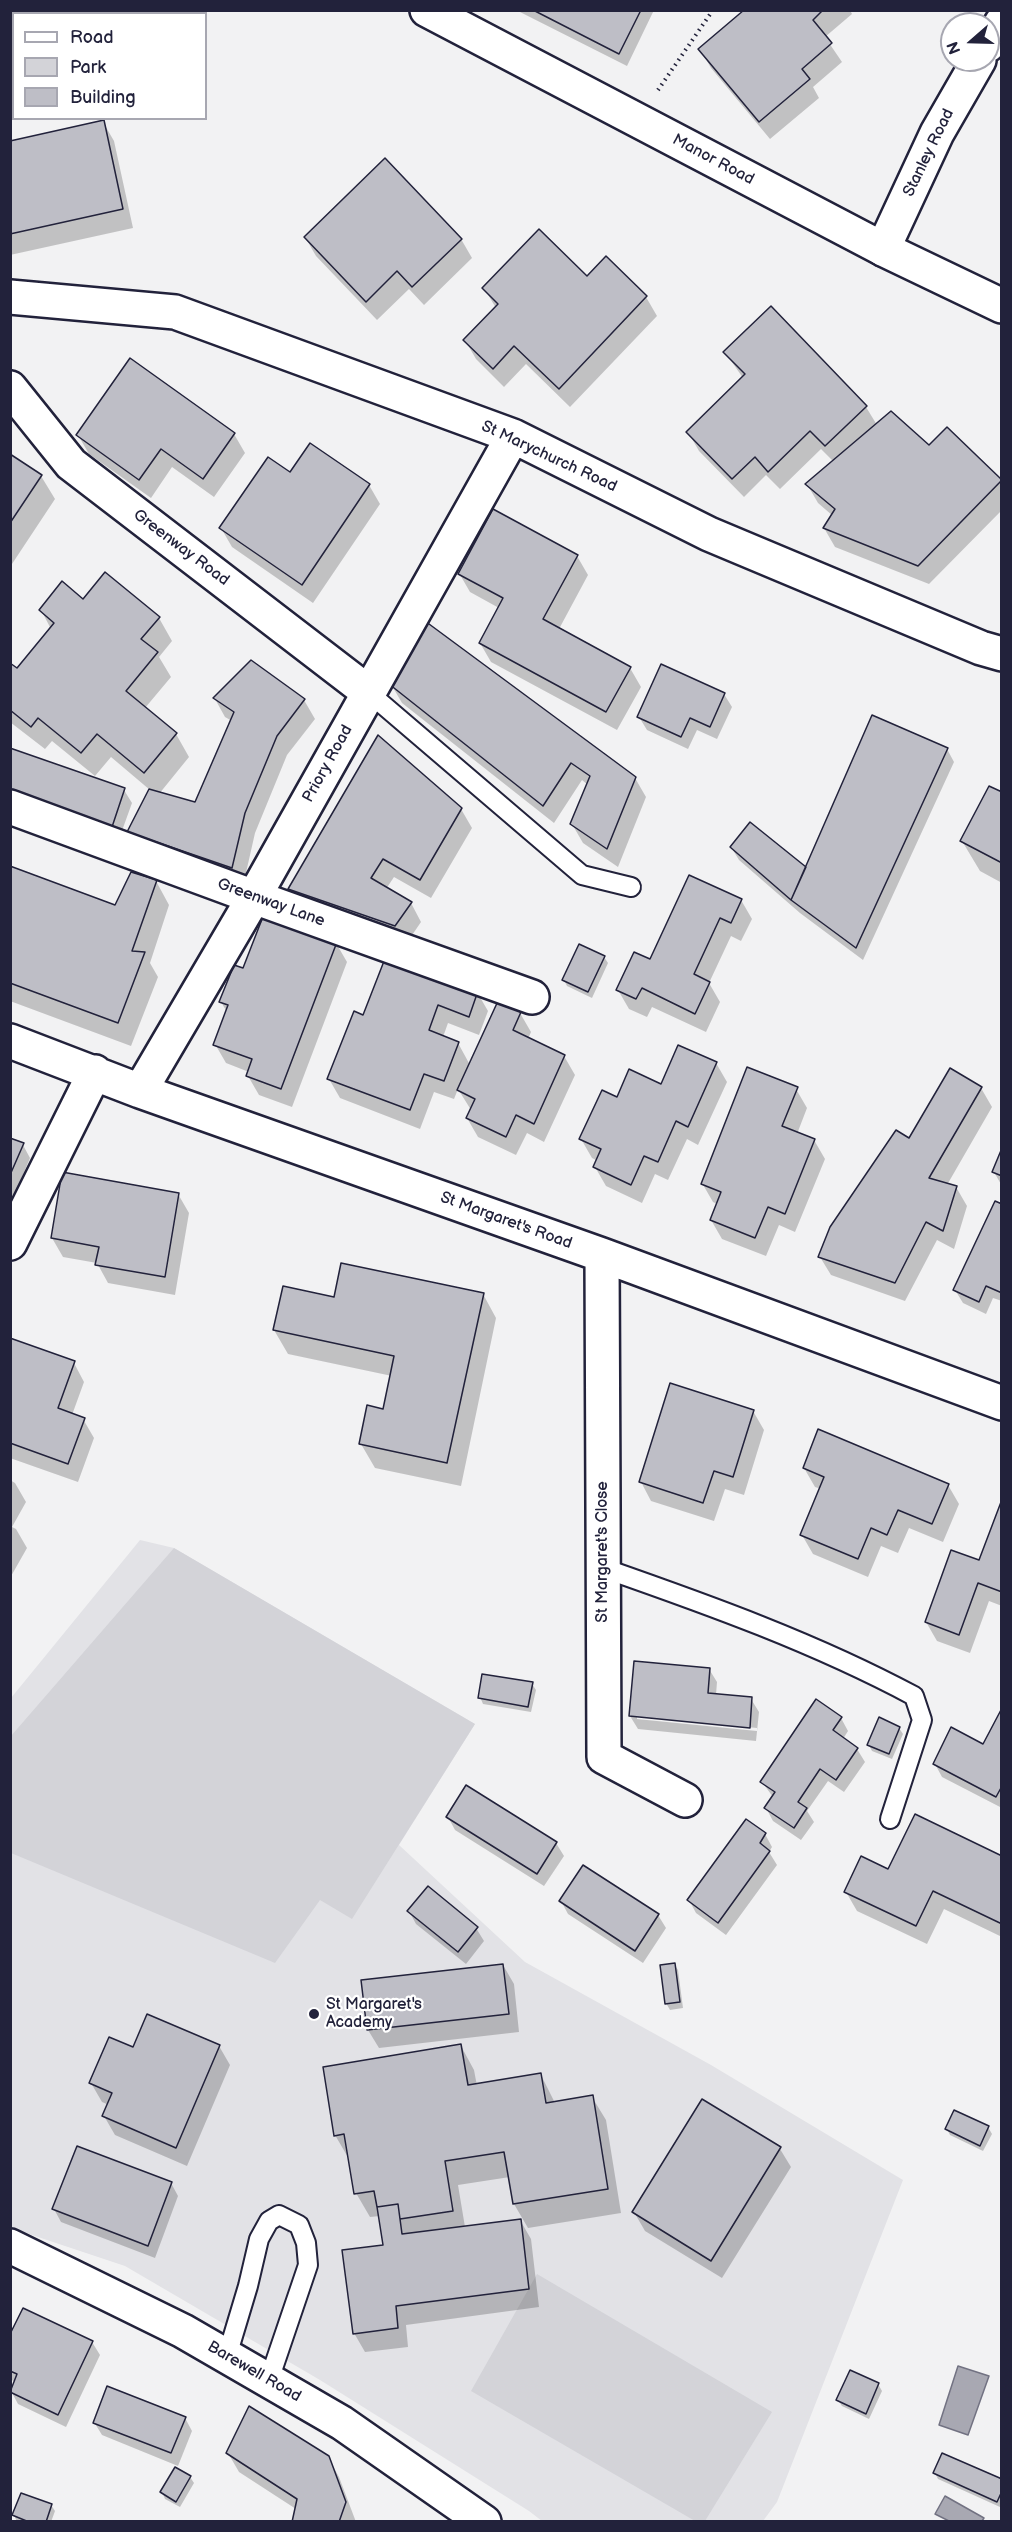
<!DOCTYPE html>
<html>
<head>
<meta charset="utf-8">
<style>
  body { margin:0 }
  #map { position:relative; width:1012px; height:2532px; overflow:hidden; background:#f2f2f3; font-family:"Balsamiq Sans",sans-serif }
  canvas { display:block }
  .frame { position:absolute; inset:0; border:12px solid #22223b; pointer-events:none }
  .legend { position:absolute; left:12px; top:12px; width:195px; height:108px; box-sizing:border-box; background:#fff; border:2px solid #a7a7b1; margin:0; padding:8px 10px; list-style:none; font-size:18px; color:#22223b }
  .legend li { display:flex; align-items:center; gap:12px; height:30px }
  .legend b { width:30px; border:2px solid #a7a7b1 }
  .north { position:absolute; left:940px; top:12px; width:60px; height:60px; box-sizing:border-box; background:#fff; border:2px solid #a7a7b1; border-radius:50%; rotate:250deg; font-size:16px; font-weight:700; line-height:24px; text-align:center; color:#22223b }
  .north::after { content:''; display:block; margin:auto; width:21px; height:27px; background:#22223b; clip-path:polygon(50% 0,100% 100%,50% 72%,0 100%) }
</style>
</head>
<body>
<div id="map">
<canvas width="1012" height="2532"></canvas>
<div class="frame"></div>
<ul class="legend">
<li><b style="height:8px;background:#fff"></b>Road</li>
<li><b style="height:16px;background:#d3d3d8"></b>Park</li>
<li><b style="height:16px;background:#bebec6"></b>Building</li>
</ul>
<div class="north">N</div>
</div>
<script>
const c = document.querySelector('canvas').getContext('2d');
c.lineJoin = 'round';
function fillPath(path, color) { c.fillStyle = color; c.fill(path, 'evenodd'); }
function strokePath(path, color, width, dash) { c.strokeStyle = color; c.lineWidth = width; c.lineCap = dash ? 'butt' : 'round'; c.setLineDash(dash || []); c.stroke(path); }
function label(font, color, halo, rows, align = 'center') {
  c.font = font + ' "Balsamiq Sans",sans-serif'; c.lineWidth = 4.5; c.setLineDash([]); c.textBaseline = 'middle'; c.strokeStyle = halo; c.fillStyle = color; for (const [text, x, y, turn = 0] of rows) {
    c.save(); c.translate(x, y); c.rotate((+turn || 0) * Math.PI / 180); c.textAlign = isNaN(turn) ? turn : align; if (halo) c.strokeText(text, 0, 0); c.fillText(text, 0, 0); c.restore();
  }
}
const built = new Path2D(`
  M140,1540L174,1548L475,1724L399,1845L525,1962L711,2065L903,2180L777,2502L763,2521H542L529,2511L320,2380L125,2266L11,2228V1698Z`);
const green = new Path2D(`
  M174,1548L475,1724L352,1919L320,1900L275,1963L11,1853V1736Z
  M537,2274L772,2412L705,2521H695L471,2391Z`);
const water = new Path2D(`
  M958,2366L989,2376L968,2435L939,2425Z
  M945,2496L984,2518L982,2521H949L935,2514Z`);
const shadow = new Path2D(`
  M49,10H195V14H49Z
  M516,10H654L627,66Z
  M746,10H850L852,14L825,37L842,62L813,87L819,98L770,139L711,68L700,49Z
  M103,122L114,141L133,228L10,255V143Z
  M305,237L461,239L472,258L424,305L409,289L377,320L316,256Z
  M606,259L646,297L657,316L570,407L526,364L504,387L476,359L465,340L496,308L484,288L587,278Z
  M725,352L866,407L877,425L1000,482L1002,510L929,584L835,547L824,528L833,516L818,503L807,484L834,462L821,449L780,489L766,475L744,497L699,451L688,432L743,378Z
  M234,434L245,453L214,497L172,467L151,498L89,454L78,435Z
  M310,445L369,485L380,504L313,603L232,547L221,528L291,474Z
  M10,456L41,476L55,499L10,567Z
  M577,556L588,575L559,629L630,668L641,687L617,730L491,662L480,643L499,608L470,592L459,573Z
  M83,601L159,618L172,641L159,657L171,677L145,708L176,734L189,757L159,794L196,804L232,721L225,717L215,699L304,700L315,719L287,755L255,833L243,886L139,851L128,832L150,790L111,757L95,776L52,741L45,749L10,722V665L18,671L51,629L41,610Z
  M391,684L635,778L646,797L618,867L583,843L572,824L588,785L582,780L554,823L402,703Z
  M724,694L732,707L717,739L697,730L688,749L647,730L639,717Z
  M947,749L954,762L863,960L800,913L739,860L731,847L806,869Z
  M124,790L132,803L119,839L10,801Z
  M1002,794V883L980,871L962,841Z
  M461,809L472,828L431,898L394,877L386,889L411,903L421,922L406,944L301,908L290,889Z
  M10,867L116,907L156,881L169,905L150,963L158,977L131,1046L10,1001Z
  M741,900L752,919L741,941L731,936L709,983L720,1002L706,1032L652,1007L647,1017L629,1009L618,990L651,961Z
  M336,943L347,962L292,1107L259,1095L248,1076L249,1072L226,1063L215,1044L227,1012L221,1002L244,970Z
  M604,957L608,963L592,998L567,986L564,980Z
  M477,992L488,1011L479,1035L448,1023L443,1037L458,1043L470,1065L520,1013L531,1032L528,1039L564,1056L575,1075L544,1142L527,1133L516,1155L478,1137L467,1118L471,1110L458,1089L454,1099L434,1092L420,1129L340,1098L329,1079L364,1016Z
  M716,1063L727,1082L698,1145L687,1139L668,1180L655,1174L642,1203L606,1186L595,1167L598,1161L592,1158L581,1139L618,1099L661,1086Z
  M981,1088L992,1107L947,1185L956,1187L967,1206L954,1249L937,1240L905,1301L831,1275L820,1257L910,1140Z
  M796,1089L807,1108L797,1134L814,1140L825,1159L795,1232L779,1225L766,1256L722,1239L711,1220L717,1204L713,1202L702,1183Z
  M10,1139L23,1145L30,1158L10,1205Z
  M1002,1152V1186L994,1172Z
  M178,1194L189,1213L175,1295L108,1283L97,1263L63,1257L52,1238Z
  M1002,1205V1301L993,1298L986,1314L963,1303L955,1290Z
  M483,1294L496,1318L461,1486L375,1468L361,1444L385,1410L392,1376L288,1354L274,1330L335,1298Z
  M10,1340L74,1363L84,1382L72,1415L83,1419L94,1438L78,1482L10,1458Z
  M753,1411L764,1430L744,1495L725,1489L714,1521L651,1501L641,1482Z
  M804,1468L948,1485L959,1504L943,1542L909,1528L898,1553L881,1546L868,1577L813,1554L802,1535L821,1489L815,1487Z
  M10,1480L15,1483L26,1502L12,1527L16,1529L27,1548L10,1578Z
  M1002,1504V1606L989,1601L970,1653L937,1641L926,1622L980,1562Z
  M709,1669L717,1682L716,1695L751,1699L759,1712L756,1741L638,1729L630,1716ZM637,1716L757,1728V1731L637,1719Z
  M532,1684L536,1690L531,1712L483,1704L480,1697Z
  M1002,1711V1808L942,1777L935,1764L984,1746Z
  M841,1718L848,1731L843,1739L857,1749L865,1762L844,1792L828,1781L807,1811L814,1822L801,1840L773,1821L766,1808L773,1797L762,1782Z
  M899,1728L903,1734L892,1759L872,1751L869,1745Z
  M448,1817L556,1843L564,1856L544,1886L455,1830Z
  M765,1834L772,1847L769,1852L777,1865L726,1935L696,1913L689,1900Z
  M1002,1858V1937L944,1909L927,1944L857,1911L846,1892L889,1871Z
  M584,1867L658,1915L666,1928L643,1963L568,1914L561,1901Z
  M409,1911L476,1928L484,1941L466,1964L416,1924Z
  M674,1964L678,1970L683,2008L670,2010L666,2003Z
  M503,1965L514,1984L519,2032L379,2048L368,2030Z
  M219,2046L230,2065L187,2166L115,2135L104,2116L109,2105L102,2102L91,2083L133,2049Z
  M461,2046L474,2070L477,2086L541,2075L555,2103L592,2097L606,2120L621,2213L528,2228L514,2204L510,2177L458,2185L465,2227L520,2220L531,2239L539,2307L406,2325L408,2347L365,2352L354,2333L385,2246L380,2216L370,2217L356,2193L349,2159L335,2135Z
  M988,2127L992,2134L983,2151L950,2135L947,2129Z
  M780,2149L791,2167L722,2278L645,2231L634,2212Z
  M171,2183L178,2196L155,2258L61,2222L54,2209Z
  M10,2337L92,2342L100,2355L66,2427L18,2404L11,2391L15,2382L10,2379Z
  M878,2384L882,2391L869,2419L842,2406L838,2400Z
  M185,2418L192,2431L178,2466L102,2435L94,2422Z
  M228,2453L328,2457L339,2477L356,2522H294L296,2509L239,2472Z
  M935,2473L1002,2481L1000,2507L938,2479Z
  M190,2477L194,2483L180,2507L165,2499L162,2492Z
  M51,2505L55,2511L51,2522H17L14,2515Z`);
const building = new Path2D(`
  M47,10H186V14H47Z
  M533,10H641L619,54Z
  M744,10H823L813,20L832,43L802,69L810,79L759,122L698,49Z
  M104,120L123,209L10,234V141Z
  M385,158L462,239L412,287L397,271L366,302L304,237Z
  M539,229L587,276L606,256L647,296L559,389L514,346L493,369L463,340L498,304L482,288Z
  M771,306L867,406L825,446L810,431L768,472L755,457L732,479L686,432L745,374L723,352Z
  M130,358L235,433L203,479L161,449L139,480L76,435Z
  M891,411L929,445L947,427L1002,480L918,566L823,528L835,509L805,484Z
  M310,443L370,484L302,585L219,528L268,457L290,472Z
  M10,454L42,475L10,523Z
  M493,509L578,555L543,619L631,667L606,712L479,643L503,598L458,574Z
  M105,572L160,617L141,639L158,652L126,691L177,733L144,773L97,734L81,753L38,718L31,727L10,710V663L17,668L54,623L39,610L62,581L83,599Z
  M425,621L636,777L607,849L570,824L590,776L571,763L543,806L389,684Z
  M251,660L305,699L277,736L245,813L232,868L127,832L149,789L195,802L234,712L213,698Z
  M661,664L725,693L710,727L690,718L681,737L637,717Z
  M872,715L948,748L856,948L791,900Z
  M378,735L462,808L420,880L383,859L371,878L412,902L395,926L288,889Z
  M10,748L125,788L112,827L10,791Z
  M989,786L1002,792V863L960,841Z
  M750,822L806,867L791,900L730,847Z
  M10,866L115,905L131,872L157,880L132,951L145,952L118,1023L10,983Z
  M689,875L742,899L731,923L720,918L694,974L710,982L695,1014L642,988L636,999L616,990L634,952L650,959Z
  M264,914L337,942L281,1089L246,1076L252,1059L213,1045L228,1005L219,1002L234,965L243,968Z
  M579,944L605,956L588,992L562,980Z
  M386,956L478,991L469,1017L438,1005L429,1030L459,1042L444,1081L424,1074L410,1110L327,1079L354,1011L363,1015Z
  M498,1001L521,1012L513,1030L565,1055L534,1124L516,1115L506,1137L466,1118L475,1099L457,1090Z
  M678,1045L717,1062L688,1127L676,1121L658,1162L644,1156L631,1185L593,1167L601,1149L579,1139L602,1090L617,1097L629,1069L661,1084Z
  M747,1067L798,1087L782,1126L815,1139L785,1214L768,1207L755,1238L710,1220L721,1192L701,1184Z
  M950,1068L982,1087L929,1178L957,1186L943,1231L926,1222L895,1283L818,1257L830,1227L896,1130L909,1138Z
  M10,1138L24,1143L10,1175Z
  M1002,1148V1176L992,1172Z
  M62,1172L179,1193L165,1277L95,1265L99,1247L51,1238Z
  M995,1201L1002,1204V1293L986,1286L979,1302L953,1290Z
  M341,1263L484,1293L447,1463L359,1444L367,1405L383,1409L394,1356L273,1330L283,1286L334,1297Z
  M10,1338L75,1361L58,1408L85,1418L68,1464L10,1443Z
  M670,1383L754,1410L733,1477L714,1471L703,1503L639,1482Z
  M818,1429L949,1484L932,1524L898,1510L887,1535L871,1528L858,1559L800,1535L824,1477L803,1468Z
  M1001,1502L1002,1592L978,1583L959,1635L925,1622L951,1550L979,1560Z
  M634,1661L710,1668L708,1693L752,1697L750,1728L629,1716Z
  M482,1674L533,1682L528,1707L478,1698Z
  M816,1699L842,1717L833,1730L858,1748L836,1780L820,1769L798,1802L807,1808L794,1828L764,1808L775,1792L760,1782Z
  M1002,1708V1786L996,1797L933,1764L951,1727L983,1744Z
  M879,1717L900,1727L889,1754L867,1745Z
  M466,1785L557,1842L537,1874L446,1817Z
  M915,1814L1002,1856V1924L933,1891L916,1926L844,1892L861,1856L888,1869Z
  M746,1819L766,1833L760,1843L770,1851L718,1923L687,1900Z
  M583,1865L659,1914L635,1951L559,1901Z
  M428,1886L478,1927L458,1952L407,1911Z
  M675,1963L680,2002L665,2004L660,1965Z
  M503,1964L509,2014L367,2030L361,1980Z
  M147,2014L220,2045L176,2148L102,2116L112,2093L89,2083L109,2037L133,2047Z
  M461,2044L468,2085L541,2073L546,2103L593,2095L608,2189L513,2204L504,2152L445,2161L453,2211L400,2219L398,2204L377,2207L374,2191L354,2194L344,2134L334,2136L323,2067Z
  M702,2099L781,2147L711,2261L632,2212Z
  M954,2110L989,2126L980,2146L945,2129Z
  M77,2146L172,2182L148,2246L52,2209Z
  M398,2204L402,2234L521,2219L529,2289L396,2306L398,2328L353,2334L342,2250L383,2245L377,2207Z
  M23,2308L93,2341L58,2415L10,2392L17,2374L10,2371V2334Z
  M850,2370L879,2383L866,2414L836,2400Z
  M107,2386L186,2417L171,2453L93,2423Z
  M249,2406L329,2456L346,2502L339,2522H292L297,2499L226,2453Z
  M942,2453L1002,2479V2491L997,2502L933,2473Z
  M175,2467L191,2476L176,2502L160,2492Z
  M21,2493L52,2504L46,2522H29L12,2515Z`);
const path = new Path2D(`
  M658,90L713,10`);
const lane = new Path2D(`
  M368,692L582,875L631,887
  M603,1568C709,1605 815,1643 914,1696L922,1720L890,1819
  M227,2356L248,2286L259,2239L269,2221L279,2215L299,2225L306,2243L308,2265L269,2380`);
const street = new Path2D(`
  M988,45L1002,22
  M883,249L937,133L979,60
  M10,297L175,312L513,436L709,534L981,648L1002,654
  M10,388L71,464L368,692
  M10,807L254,897L532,997
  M10,1041L140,1091L602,1255L1002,1403
  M140,1091L254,897L513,436
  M10,1243L95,1072
  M602,1255L604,1757L685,1800
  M10,2246L183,2331L342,2423L484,2522`);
const secondary = new Path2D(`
  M427,10L883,249L1002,306`);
const markers = [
  [314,2014,6,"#22223b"]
];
const streetNames = [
  ["Stanley Road",929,153,-64],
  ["Manor Road",713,160,28],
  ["St Marychurch Road",549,457,25],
  ["Greenway Road",181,548,37],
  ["Priory Road",328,764,-61],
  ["Greenway Lane",271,903,20],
  ["St Margaret's Road",506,1221,20],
  ["St Margaret's Close",603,1552,-90],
  ["Barewell Road",254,2372,30]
];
const poiNames = [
  ["St Margaret's",326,2005],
  ["Academy",326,2023]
];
fillPath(built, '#e2e2e6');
fillPath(green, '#d3d3d8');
fillPath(water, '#a8a8b2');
strokePath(water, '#727282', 1.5);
fillPath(shadow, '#0003');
fillPath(building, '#bebec6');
strokePath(building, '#22223b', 1.5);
strokePath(lane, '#22223b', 22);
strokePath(street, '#22223b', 38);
strokePath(secondary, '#22223b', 38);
strokePath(path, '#22223b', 4, [1.5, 4.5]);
strokePath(lane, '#fff', 18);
strokePath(street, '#fff', 33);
strokePath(secondary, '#fff', 33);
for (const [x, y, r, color] of markers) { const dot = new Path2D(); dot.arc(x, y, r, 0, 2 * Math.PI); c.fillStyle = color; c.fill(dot); strokePath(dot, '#fff', 2); }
label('16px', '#22223b', '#fff', streetNames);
label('16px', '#22223b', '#fff', poiNames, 'left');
</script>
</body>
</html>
